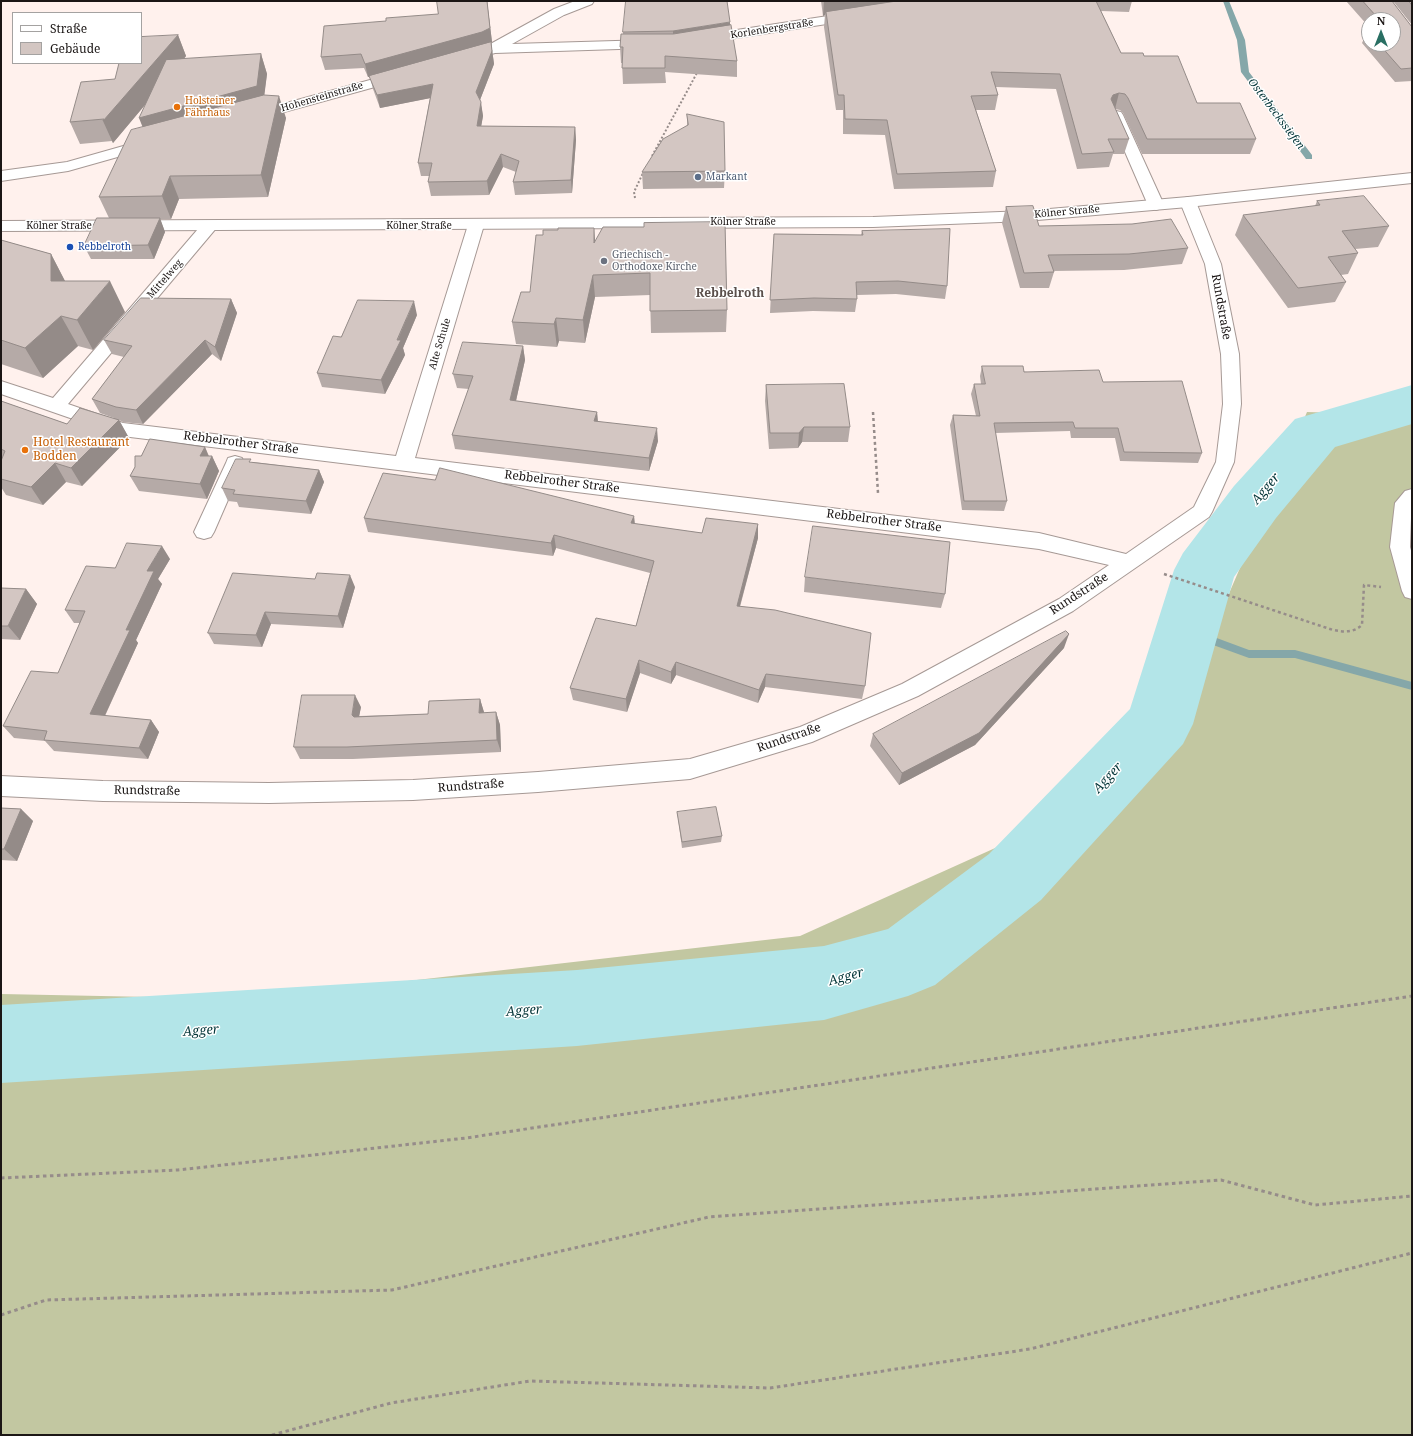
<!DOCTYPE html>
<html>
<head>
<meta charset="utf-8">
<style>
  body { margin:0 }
  #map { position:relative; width:1413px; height:1436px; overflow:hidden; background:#fff1ed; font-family:"Noto Serif",serif }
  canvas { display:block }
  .frame { position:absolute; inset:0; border:2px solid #1b1615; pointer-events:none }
  .legend { position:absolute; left:12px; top:12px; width:130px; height:52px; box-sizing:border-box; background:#fff; border:1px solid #a4a2a1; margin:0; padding:5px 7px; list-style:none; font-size:12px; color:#1b1615 }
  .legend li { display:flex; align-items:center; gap:8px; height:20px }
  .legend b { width:20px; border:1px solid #a4a2a1 }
  .north { position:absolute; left:1361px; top:12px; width:40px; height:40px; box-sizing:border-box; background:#fff; border:1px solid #a4a2a1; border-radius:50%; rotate:0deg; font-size:11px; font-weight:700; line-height:16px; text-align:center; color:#1b1615 }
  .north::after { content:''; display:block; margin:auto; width:14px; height:18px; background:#296f63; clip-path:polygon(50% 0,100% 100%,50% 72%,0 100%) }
</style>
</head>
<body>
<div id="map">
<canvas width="1413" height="1436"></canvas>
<div class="frame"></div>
<ul class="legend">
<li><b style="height:5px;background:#fff"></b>Straße</li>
<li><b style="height:11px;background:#d3c6c2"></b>Gebäude</li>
</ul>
<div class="north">N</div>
</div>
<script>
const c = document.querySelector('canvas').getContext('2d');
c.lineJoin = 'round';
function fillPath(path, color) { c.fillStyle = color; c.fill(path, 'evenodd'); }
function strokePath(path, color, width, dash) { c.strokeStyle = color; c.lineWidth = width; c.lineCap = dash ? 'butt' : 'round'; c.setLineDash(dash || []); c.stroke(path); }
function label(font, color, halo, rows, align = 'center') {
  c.font = font + ' "Noto Serif",serif'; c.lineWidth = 3; c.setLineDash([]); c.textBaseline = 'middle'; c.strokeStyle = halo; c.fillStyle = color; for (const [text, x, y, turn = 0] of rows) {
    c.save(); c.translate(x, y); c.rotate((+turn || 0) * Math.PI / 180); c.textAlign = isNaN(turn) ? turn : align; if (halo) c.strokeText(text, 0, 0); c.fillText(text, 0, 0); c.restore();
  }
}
const forest = new Path2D(`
  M1307,412L1412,415V1435H1V994L251,999L800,936L1024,835L1206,647Z`);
const stream = new Path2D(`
  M1223,1H1229L1245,40L1249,72L1312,155V159H1306L1241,72L1237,40Z
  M1187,627L1249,650H1295L1412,682V690L1295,658H1249L1183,634L1182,631Z`);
const river = new Path2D(`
  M1412,385V424L1335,447L1276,518L1234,577L1193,724L1183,744L1041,900L935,985L908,996L824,1020L577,1046L1,1083V1005L577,970L824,946L888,929L989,854L1130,709L1174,570L1183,553L1234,486L1295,419Z`);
const pathFar2 = new Path2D(`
  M652,156L698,71
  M635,198L634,192L643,173`);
const pathFar1 = new Path2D(`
  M873,412L878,493
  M1164,574L1333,630C1344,632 1353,633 1362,625L1364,585L1381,587`);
const path = new Path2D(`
  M1,1178L178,1170L466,1138L1412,996
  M1,1315L46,1300L392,1290L709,1217L1221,1180L1315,1205L1412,1196
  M272,1435L391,1403L530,1381L770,1388L1030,1349L1412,1253`);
const minor = new Path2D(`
  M575,1H594L592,4L564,15L512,44L650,40L655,41L657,44L655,47L650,48L495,53L463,62L458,61L456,58L458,55L485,47L554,9Z
  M854,12L859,13L861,16L859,19L704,43L699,42L697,39L699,36L704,35Z
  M399,72L404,73L406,76L404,79L255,120L250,119L248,116L250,113Z
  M1116,111L1121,112L1123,115L1164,205L1162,208L1156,210L1150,208L1148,205L1109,115L1111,112Z
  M148,139L153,141L156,144L153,147L68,171L1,181V171L67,162Z
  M1188,197L1194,199L1196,202L1221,264L1239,354L1241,404L1234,462L1212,512L1209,517L1073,611L918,696L812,742L690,779L538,792L413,800L269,803L103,801L1,796V776L103,781L269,783L413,780L538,772L690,759L800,727L902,684L1059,599L1109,565L1039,549L122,436L1,394V381L53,398L204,222L210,221L216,222L218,226L68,404L123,423L396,456L468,225L470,221L476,220L482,221L484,225L415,458L1039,533L1126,554L1194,507L1216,462L1223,404L1221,354L1205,264L1180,202L1182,199Z
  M235,456L242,458L244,463L214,532L211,537L204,539L197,537L194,532L226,463L228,458Z
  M1412,489L1410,547L1412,554V599L1405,597L1402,591L1390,547L1395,503L1405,491Z`);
const major = new Path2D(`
  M1412,173V183L1188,207L1026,221L873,227L1,231V221L873,217L1026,211L1188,197Z`);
const wall = new Path2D(`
  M487,1L492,42H491L494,64L480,100L483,116L481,126L575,127L576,140L572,193L515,195L513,182L516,172L503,167L489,195L431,196L428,182L430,176H421L418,163L430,98L380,108L373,89L370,77H368L364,68L325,70L321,57L386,21L438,14Z
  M821,1H1132L1129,12L1101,11L1121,53L1144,56L1197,103L1256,139L1250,154H1142L1123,113L1120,110L1115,109L1129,139L1124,154H1113L1109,167L1077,169L1056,89L996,87L998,95L995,110H976L996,171L993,187L894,189L885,135L843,134V110H836L824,27L825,15L823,16Z
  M1346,1H1392L1412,27V81L1395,82L1362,43L1368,30H1369V44H1393V20H1369V27Z
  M1393,1H1412V25Z
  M730,25L737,61V77L665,72L666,83L623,84L622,63H621L620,47L623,34V32Z
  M178,35L186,56L184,59L261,54L267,74L264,95L286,118L268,197L179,199L171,219H160L165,232L154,259H91L84,246L109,218L99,197L143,127L145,105L113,143L112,141L80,144L70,122L115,79Z
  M687,114L725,171L724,188L643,189L642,172L687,126Z
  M1317,201L1389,226L1378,247L1355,249L1358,253L1348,274L1341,275L1346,282L1335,302L1288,308L1235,235L1243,215L1315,206Z
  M1006,207L1039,226L1188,248L1182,264L1124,270L1053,271L1054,272L1049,288H1020L1002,223Z
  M862,231L947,286L945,299L896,294L857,295V299L855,312L813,311L770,313L774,234L861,235Z
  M1,240L51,254L65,281L125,312L93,350L78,346L43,378L1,364Z
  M595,241L727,310L726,332L651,333L650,295L595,297L585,343L559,341L557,347L516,344L512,322L530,292Z
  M231,299L237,313L221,361L212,354L143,424L123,422L119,420L129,438L82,486L66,482L43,505L6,495L1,487V401L67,424L114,418L100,413L92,399L124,357L112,354L104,340Z
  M417,315L403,348L405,355L385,394L322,387L317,373L341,337Z
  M523,346L525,360L516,401L597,412L598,421L658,441L649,471L455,449L452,435L469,389L457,388L453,374Z
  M982,366L1103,382L1202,453L1198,463L1120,461L1115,438H1071L1070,431L995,433L1007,501L1004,511L962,510L950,425L953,415L976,416L971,394L974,384H981L980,376Z
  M766,385L850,427L848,442H802L798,448L769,449L765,401Z
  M205,447L209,456H212L219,471L207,499L139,491L130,476L141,456Z
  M253,462L319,470L324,482L311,514L239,507L237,502L228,501L222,488Z
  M634,516L635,524L702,533L758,524V538L740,607L865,686L862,699L765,687L758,703L676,675L671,684L640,673L627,712L573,700L570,688L636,626L650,573L556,548L553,556L368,532L364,518Z
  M170,559L158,579L162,584L136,640L138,643L105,716L151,720L159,732L148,759L54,751L45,741L14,738L3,726L58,673L80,623H74L65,610L115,568Z
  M233,573L355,587L343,628L271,624L262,647L214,644L208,633Z
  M805,577L945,594L941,608L804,592Z
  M1,588L26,589L37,604L20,640L1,639Z
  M1064,648L975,745L899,785L870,746L873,734Z
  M480,699L484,713L496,712L500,725L501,752L353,759H300L294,747L361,707L359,716L428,714Z
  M1,808L21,809L33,821L17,861L1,860Z
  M677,812L722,836L721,842L682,848L678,818Z`);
const shadedWall = new Path2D(`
  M487,1L492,42L484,46L368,77L365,64Z
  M824,1H920L826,12L825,15L823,16Z
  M730,22V30L673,38V31Z
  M178,35L186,56L113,143L103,121Z
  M491,42L494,64L478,105L476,92Z
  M261,54L267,74L263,106L147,138L139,118Z
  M433,84L436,97L380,108L377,95Z
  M1119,93L1115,109L1111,99L1113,95Z
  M279,96L286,118L268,197L261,175Z
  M481,102L483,116L479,139L477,126Z
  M575,127L576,140L572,193L571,180Z
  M501,154L503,167L489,195L487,181Z
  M170,176L179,199L171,219L162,196Z
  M160,218L165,232L154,259L148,245Z
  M594,228L596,250L594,243Z
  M51,254L67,285L51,281Z
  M593,275L595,297L585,343L583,320Z
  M110,281L125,312L93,350L77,320Z
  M231,299L237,313L221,361L215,347Z
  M414,301L417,315L403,348L405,355L385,394L381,380Z
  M61,316L78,346L43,378L25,348Z
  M556,318L559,341L557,347L554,324Z
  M205,340L212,354L143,424L136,410Z
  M523,346L525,360L513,414L510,400Z
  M597,412L598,426L594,421Z
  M119,420L129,438L82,486L71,468Z
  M804,427L802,442L798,448L799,433Z
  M657,428L658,441L649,471V458Z
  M205,447L210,460L212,456L219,471L207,499L200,484V456Z
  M55,463L66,482L43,505L31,487Z
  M319,470L324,482L311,514L306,501Z
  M634,516L635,530L631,523Z
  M758,524V538L736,620L737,606Z
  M554,535L556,548L553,556L551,543Z
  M162,546L170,559L158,579L162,584L136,640L138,643L100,726L90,714L126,630L147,571Z
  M350,575L355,587L343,628L338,616Z
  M26,589L37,604L20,640L8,626Z
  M265,612L271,624L262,647L256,635Z
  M1069,634L1064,648L975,745L899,785L902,773Z
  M639,660L640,673L627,712L626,699Z
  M676,662V675L671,684V672Z
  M766,674L765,687L758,703L759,690Z
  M355,695L361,707L357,727L352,715Z
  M480,699L484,712L483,725L479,713Z
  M496,712L500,725L501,752L497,740Z
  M151,720L159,732L148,759L139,748Z
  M21,809L33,821L17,861L4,849Z`);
const building = new Path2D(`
  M437,1H487L490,28L482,32L365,64L361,54L321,57L324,26L386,21V18L438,14Z
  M626,1H727L730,22L673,31L623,32Z
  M897,1H1096L1121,53H1143L1144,56H1178L1197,103H1240L1256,139H1147L1128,98L1125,94L1119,93L1113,95L1111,99L1129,139H1108L1114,152L1082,154L1060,74L991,72L998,95L971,96L996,171L897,174L887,120L845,119L844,95H838L826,12Z
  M1363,1H1392L1412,27V68L1401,69L1379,44H1393V20H1380Z
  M1409,1H1412V5Z
  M731,25L737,61L665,56V68H622L623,47H620L621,34H673Z
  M178,35L103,121L104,119L70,122L81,82L115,79L119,63H141V37Z
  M491,42L492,51L476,92L481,102L477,126L575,127L571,180L513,182L519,161L501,154L487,181L428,182L432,163H418L433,84L377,95L369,76Z
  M261,54L257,86L139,118L166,60Z
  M264,95L279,96L261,175L170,176L162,196L99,197L131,130Z
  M687,114L724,122L725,171L642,172L663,139L688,125Z
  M1364,196L1389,226L1342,231L1358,253L1328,257L1346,282L1298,288L1243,215L1320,205L1317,201Z
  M1033,206L1039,226L1132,224L1171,219L1188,248L1129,254L1048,255L1054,272L1024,273L1006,207Z
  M97,218H160L148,245L84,246Z
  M725,222L727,310L650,311V273L593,275L583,320L556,318L554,324L512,322L521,292H530L536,235H543V230H558V228H594V243L603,227H644V223Z
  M950,229L947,286L898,281L856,282L857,299L814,298L770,300L774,234L863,235L862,231Z
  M1,240L51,254V281H110L77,320L61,316L25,348L1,340Z
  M141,298L231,299L215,347L205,340L136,410L116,407L92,399L132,346L104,340Z
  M358,300L414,301L397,340H401L381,380L317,373L333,336L341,337Z
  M463,342L523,346L510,400L597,412L594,421L657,428L649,458L452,435L473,376L453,374Z
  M982,366H1023L1024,372L1099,370L1103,382L1182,381L1202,453L1124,452L1118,428H1075L1073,422L994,423L1007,501H964L953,415L980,416L974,384H985Z
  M844,384L850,427H804L799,433H770L766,385Z
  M1,401L67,424L80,408L119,420L71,468L55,463L31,487L1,479V461L5,451L1,449Z
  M150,439L205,447L200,456H212L200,484L130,476L135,467V456H141Z
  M236,459H251L249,462L319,470L306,501L233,494L235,490L222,488Z
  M440,468L634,516L631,523L702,533L706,518L758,524L737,606L775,610L871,633L865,686L766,674L759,690L676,662L671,672L639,660L626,699L570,688L596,618L636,626L654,561L554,535L551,543L364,518L383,473L435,480Z
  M813,526L950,542L945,594L805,577Z
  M127,543L162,546L147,571H154L126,630H130L90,714L151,720L139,748L44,740L47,731L3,726L31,671L58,673L85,611L65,610L86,566L115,568Z
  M233,573L315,579L317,573L350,575L338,616L265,612L256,635L208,633Z
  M1,588L26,589L8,626H1Z
  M1066,631L1069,634L979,733L902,773L873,734Z
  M302,695H355L352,715L354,717L428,714L429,701L480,699L479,713L496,712L497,740L347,747H294Z
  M716,807L722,836L682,842L677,812Z
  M1,808L21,809L4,849H1Z`);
const markers = [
  [177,107,4,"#e8710a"],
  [698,177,4,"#5c6f8a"],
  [70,247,4,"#1a4fb4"],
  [604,261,4,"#6b7280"],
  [25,450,4,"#e8710a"]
];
const farStreetnames = [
  ["Korlenbergstraße",772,29,-9],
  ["Hohensteinstraße",322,97,-16],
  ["Kölner Straße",1067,212,-5],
  ["Kölner Straße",743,222],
  ["Kölner Straße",59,226],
  ["Kölner Straße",419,226],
  ["Mittelweg",165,279,-49],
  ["Alte Schule",440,344,-73]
];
const farFoodnames = [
  ["Holsteiner",185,101],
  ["Fährhaus",185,113]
];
const farServicenames = [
  ["Markant",706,177]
];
const farTransitnames = [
  ["Rebbelroth",78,247]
];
const farWorshipnames = [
  ["Griechisch -",612,255],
  ["Orthodoxe Kirche",612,267]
];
const farWaternames = [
  ["Osterbeckssiefen",1276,114,53]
];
const farQuarternames = [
  ["Rebbelroth",730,294]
];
const streetNames = [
  ["Rundstraße",1221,307,80],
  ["Rebbelrother Straße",241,443,7],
  ["Rebbelrother Straße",562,482,7],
  ["Rebbelrother Straße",884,521,7],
  ["Rundstraße",1079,594,-33],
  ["Rundstraße",789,738,-19],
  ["Rundstraße",471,786,-4],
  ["Rundstraße",147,791,1]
];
const foodNames = [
  ["Hotel Restaurant",33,443],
  ["Bodden",33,457]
];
const waterNames = [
  ["Agger",1266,489,-50],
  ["Agger",1108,778,-47],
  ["Agger",846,977,-15],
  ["Agger",524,1011,-4],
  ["Agger",201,1031,-4]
];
fillPath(forest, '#c2c7a1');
fillPath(stream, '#85a7a9');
fillPath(river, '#b3e5e8');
strokePath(minor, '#a69995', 2);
strokePath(major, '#a69995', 2);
strokePath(pathFar2, '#968c8a', 2, [2, 2]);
strokePath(pathFar1, '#968c8a', 2.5, [3, 3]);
strokePath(path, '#968c8a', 3, [3.5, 3.5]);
fillPath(minor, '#fff');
fillPath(major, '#fff');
fillPath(wall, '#b5aaa7');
fillPath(shadedWall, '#948b88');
fillPath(building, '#d3c6c2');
strokePath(building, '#948b88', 1);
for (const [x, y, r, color] of markers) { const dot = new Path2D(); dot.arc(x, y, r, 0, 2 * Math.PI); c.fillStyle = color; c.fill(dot); strokePath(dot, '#fff', 1.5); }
label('10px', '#1b1615', '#fff', farStreetnames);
label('10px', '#c56008', '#fff', farFoodnames, 'left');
label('10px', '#4e5e75', '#fff', farServicenames, 'left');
label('10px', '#164399', '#fff', farTransitnames, 'left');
label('10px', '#5b616d', '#fff', farWorshipnames, 'left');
label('italic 11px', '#033538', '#fff', farWaternames);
label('bold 12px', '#5a4f4b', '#fff', farQuarternames);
label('12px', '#1b1615', '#fff', streetNames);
label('12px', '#c56008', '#fff', foodNames, 'left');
label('italic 13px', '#033538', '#fff', waterNames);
</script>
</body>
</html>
